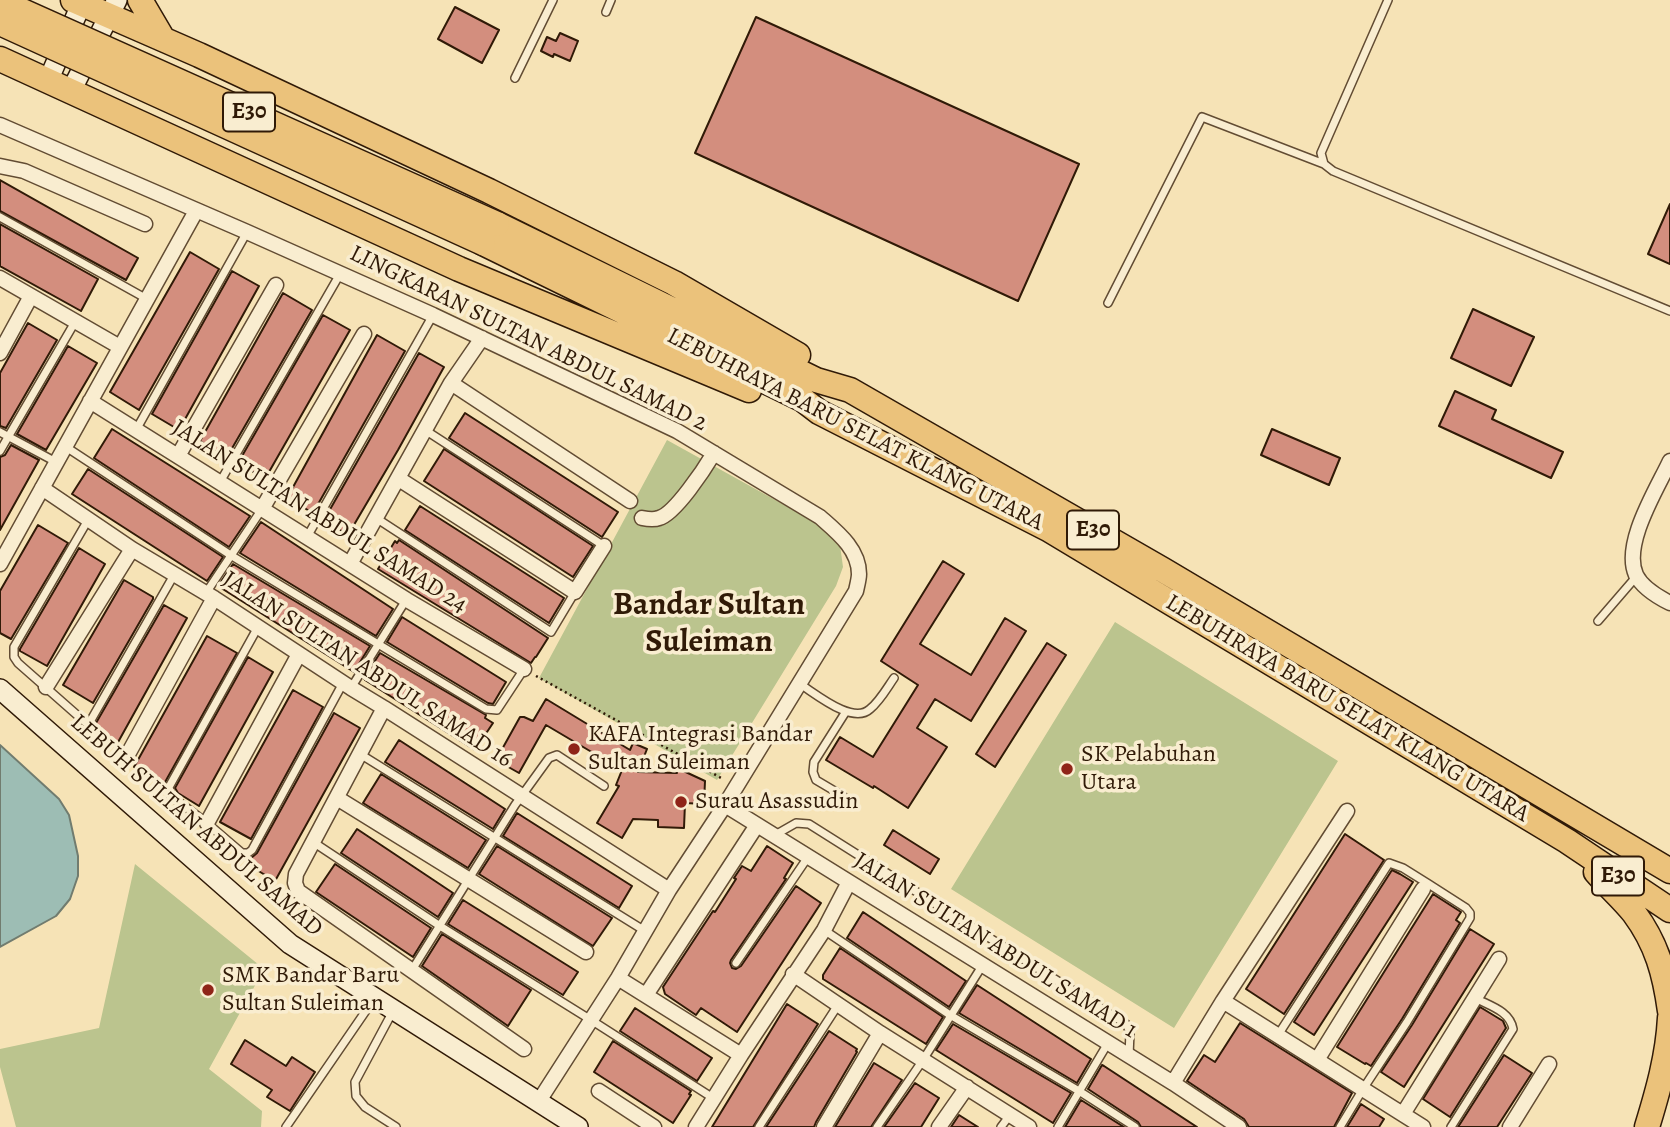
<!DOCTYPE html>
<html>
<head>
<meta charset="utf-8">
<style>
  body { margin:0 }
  canvas { display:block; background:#f6e3b6 }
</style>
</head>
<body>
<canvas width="1670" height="1127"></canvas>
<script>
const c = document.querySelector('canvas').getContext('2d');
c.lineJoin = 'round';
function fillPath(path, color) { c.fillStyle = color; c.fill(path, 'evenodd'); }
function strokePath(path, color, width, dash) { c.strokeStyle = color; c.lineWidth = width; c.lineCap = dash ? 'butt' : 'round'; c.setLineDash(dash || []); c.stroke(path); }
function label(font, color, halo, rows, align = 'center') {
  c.font = font + ' Alegreya,serif'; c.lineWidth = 7; c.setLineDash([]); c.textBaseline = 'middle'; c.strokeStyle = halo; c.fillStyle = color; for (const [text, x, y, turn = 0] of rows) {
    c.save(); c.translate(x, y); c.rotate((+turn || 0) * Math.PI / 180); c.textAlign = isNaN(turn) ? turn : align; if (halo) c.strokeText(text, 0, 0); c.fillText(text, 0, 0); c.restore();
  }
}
const green = new Path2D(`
  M667,440L824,527L840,545L843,567L836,586L717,780L539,678Z
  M1115,622L1338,761L1174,1028L951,889Z
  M135,864L264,969L209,1069L262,1111L261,1127H16L0,1067V1049L99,1028Z`);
const water = new Path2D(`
  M0,745L59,799L69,815L78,856V876L70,899L56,916L0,947Z`);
const building = new Path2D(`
  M455,7L499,30L482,63L438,39Z
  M756,17L1079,164L1018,301L695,153Z
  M560,33L578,41L570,61L554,54L553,57L541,51L547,37L556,41Z
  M0,180L138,258L126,280L0,211Z
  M1670,204V264L1648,254Z
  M0,224L98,279L81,311L0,266Z
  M190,252L219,269L139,410L110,392Z
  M232,271L259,286L179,430L152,414Z
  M283,293L312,310L227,457L200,441Z
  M1473,309L1534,337L1511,386L1451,358Z
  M323,315L350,330L265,479L238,463Z
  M28,323L57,340L6,428L0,426V373Z
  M377,335L405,351L313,513L287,498Z
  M68,346L97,363L46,450L17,434Z
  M419,353L444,367L398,450L348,535L324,520Z
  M1455,391L1496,410L1492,419L1563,452L1551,478L1439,426Z
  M465,413L618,512L602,537L449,438Z
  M112,429L250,516L229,547L94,458Z
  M1272,429L1340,458L1329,485L1261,455Z
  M11,445L39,460L0,530V457L5,455Z
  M444,449L593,546L573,577L424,481Z
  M88,469L223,557L207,581L72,494Z
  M420,506L564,598L549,623L405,530Z
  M261,522L393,609L376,636L240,553Z
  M38,525L68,543L11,639L0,633V591Z
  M399,540L548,638L536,657H535L531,663L378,569L395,541L397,543Z
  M79,548L105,564L47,666L20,651V649Z
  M943,561L964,574L920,644L971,675L1005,618L1026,631L971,721L935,699L917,728L947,747L908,808L874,786L873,788L826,760L840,737L873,757L918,685L881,661Z
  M233,564L370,646L354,672L218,586Z
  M124,580L153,597V599L93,703L63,685Z
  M164,605L187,618L117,744L91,729L96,723Z
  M402,617L506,682L493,704L488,703L387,642Z
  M207,636L237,653L164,784L134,767Z
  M1047,643L1066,655L995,767L976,754Z
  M380,653L486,715L485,718L493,723L475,750L365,680L364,678Z
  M248,657L273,672L199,806L178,793L175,788Z
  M293,690L323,707L251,839L220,822Z
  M546,699L630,750L633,743L647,749L638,772L677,773V768L705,781L704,804L685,803L684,828L658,827V820L633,819L622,838L597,823L619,786L616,785L622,770L546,725L519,773L496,760L520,717H524L533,721Z
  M334,713L360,728L275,881L247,864L250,859L257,853Z
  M399,740L505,809L493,829L385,762Z
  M381,774L486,840L468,868L363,803Z
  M517,813L632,886L619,908L503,836Z
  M357,829L453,893L438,917L341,853Z
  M893,830L939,859L930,874L884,845Z
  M1345,834L1384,860L1284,1014L1246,989Z
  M497,846L612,918L593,946L479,874Z
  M767,846L793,863L784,878L786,879L731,960L730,963L732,968L736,969L741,966L796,886L821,903L737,1032L701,1008L696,1015L665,994L663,987L713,911L715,912L736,879L734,878L742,866L751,871Z
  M335,864L431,928L413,957L316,892Z
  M1392,870L1400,874L1413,882L1314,1035L1294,1022Z
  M1433,894L1461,912L1456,920L1460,923L1402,1019L1371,1066L1366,1063L1365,1064L1337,1047Z
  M463,900L578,972L563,995L448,924Z
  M863,912L966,981L949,1007L847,938Z
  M1470,929L1494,944L1404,1087L1381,1072L1412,1025Z
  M442,934L531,990L508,1026L422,966Z
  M840,948L943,1017L926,1044L823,979V975Z
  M977,985L1091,1059L1077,1083L959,1013Z
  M787,1004L818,1024L753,1127H712Z
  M1480,1007L1503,1021L1506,1028L1450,1117L1423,1099Z
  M635,1008L712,1058L697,1081L620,1031Z
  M1240,1023L1352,1093L1334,1127H1249L1244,1119L1187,1081L1204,1055L1215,1062Z
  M953,1024L1071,1093L1053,1123L936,1050Z
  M829,1031L857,1049L856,1051L857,1052L816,1122L814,1127H766Z
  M245,1040L286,1066L292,1057L315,1072L290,1111L267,1097L272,1090L231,1064Z
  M613,1041L691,1091L689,1094L691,1095L673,1123L594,1072Z
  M1504,1055L1532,1073L1497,1127H1458Z
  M874,1063L902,1080L871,1127H835Z
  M1102,1065L1104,1066L1197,1127H1141L1138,1122L1088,1089Z
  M915,1083L939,1098L921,1127H884Z
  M1081,1100L1124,1127H1065Z
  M1361,1104L1384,1119L1379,1127H1347Z
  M959,1115L978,1127H951Z`);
const path = new Path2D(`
  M536,676L723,779`);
const lane = new Path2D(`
  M1388,0L1321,153L1324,164L1333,171L1670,311
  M606,12L611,0
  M515,78L553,0
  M0,217L147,299
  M1108,303L1202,117L1324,164
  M136,430L247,232
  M425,430L604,546
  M0,432L56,462
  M66,447L232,556L486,709L497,710L524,669
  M0,451L75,322
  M220,482L340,274
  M376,518L551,632L575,592
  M88,520L14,647V657L18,663L85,722L91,720L174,575
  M307,537L433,315
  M206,593L262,509
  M1598,621L1636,577
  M258,627L169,787L171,796L207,823L242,853H248L252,850L343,683
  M800,684C816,694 853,725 870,709C880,701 887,688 894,678
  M351,688L406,600
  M360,754L645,931
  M843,796L816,780L813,772L814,762L845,713
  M775,835L796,823L809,824L1126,1024L1130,1032L1129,1056
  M313,842L440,926L591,1020L713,1098
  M824,930L950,1015L1079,1091L1135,1127
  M736,963L808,857
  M412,970L515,805L549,758L557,755L604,786
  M393,1011L355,1082L356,1096L365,1107L396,1127
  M1278,1035L1389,863L1403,868L1427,883
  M286,1127L374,999
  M759,1127L838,1005
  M877,1127L923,1060L982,966
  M1001,1127L1010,1115
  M1058,1127L1108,1043
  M1340,1127L1363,1089L1407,1022L1470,918V913L1466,908L1427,883L1423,889
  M1451,1127L1513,1029C1510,1011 1490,1006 1475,998`);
const street = new Path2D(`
  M0,125L247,232L433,315L677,431L820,517C837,532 859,549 859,574C859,579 857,586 856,591L725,805L669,890L618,978L539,1101
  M0,166L24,171L145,224
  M0,278L120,347
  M0,353L31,296
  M451,383L630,501
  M90,401L407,600L524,669
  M178,456L276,285
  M1670,461C1657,489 1622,544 1636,575C1642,587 1658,597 1670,603
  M399,479L575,592L604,546
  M42,488L132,549L214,598L351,688L384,708L669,890
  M262,509L364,334
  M642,518C647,519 654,520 659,518C675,514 705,468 714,453
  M0,564L196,211
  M350,564L451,383L482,338
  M46,687L132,549
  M384,708L296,874L295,883L298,891L524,1049
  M127,756L214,598
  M337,798L586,952
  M725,805L1173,1083L1239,1127
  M207,823L299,654
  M793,974L880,1033L1029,1127
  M618,978L741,1055
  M646,995L757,825
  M1223,1001L1423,1127
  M1317,1060L1423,889
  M1173,1083L1223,1001L1347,811
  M599,1091L654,1127
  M1403,1114L1499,959
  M696,1127L741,1055L824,930L849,882
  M824,1127L880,1033
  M939,1127L967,1087
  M1510,1127L1549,1064`);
const secondary = new Path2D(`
  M48,81L83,0
  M71,91L117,0
  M0,689L290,944L578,1127`);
const highway = new Path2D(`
  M73,0L199,55L489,191L674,283L798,355
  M140,0L163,39
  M0,59L459,269L749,390
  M497,224L816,380L850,390L1163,570L1670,871
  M483,243L802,399L819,412L1048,529L1567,841L1670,910
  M1596,872C1608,886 1623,899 1634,913C1657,944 1665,974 1670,1011
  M1647,1127C1658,1091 1668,1056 1670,1018`);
const highwayBridge = new Path2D(`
  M0,1L497,224
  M0,23L483,243`);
const markers = [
  [574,749,7,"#8f2418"],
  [1067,769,7,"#8f2418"],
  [681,802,7,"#8f2418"],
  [208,990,7,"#8f2418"]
];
const shields = [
  [249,112,52],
  [1093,530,52],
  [1618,876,52]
];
const shieldNames = [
  ["E30",249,112],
  ["E30",1093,530],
  ["E30",1618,876]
];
const streetNames = [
  ["LINGKARAN SULTAN ABDUL SAMAD 2",528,339,26],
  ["LEBUHRAYA BARU SELAT KLANG UTARA",855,430,27],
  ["JALAN SULTAN ABDUL SAMAD 24",319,517,32],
  ["JALAN SULTAN ABDUL SAMAD 16",367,670,33],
  ["LEBUHRAYA BARU SELAT KLANG UTARA",1347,709,31],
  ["LEBUH SULTAN ABDUL SAMAD",196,826,41],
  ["JALAN SULTAN ABDUL SAMAD 1",995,946,32]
];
const poiNames = [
  ["KAFA Integrasi Bandar",588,735],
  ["Sultan Suleiman",588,763],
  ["SK Pelabuhan",1081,755],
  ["Utara",1081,783],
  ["Surau Asassudin",695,802],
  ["SMK Bandar Baru",222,976],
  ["Sultan Suleiman",222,1004]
];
const districtNames = [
  ["Bandar Sultan",709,606],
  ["Suleiman",709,643]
];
fillPath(green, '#bbc48e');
fillPath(water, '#9dbdb4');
strokePath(water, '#717c6f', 2);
fillPath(building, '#d38e7e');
strokePath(building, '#301a07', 2);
strokePath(lane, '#624c33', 10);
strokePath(street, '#624c33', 17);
strokePath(secondary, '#301a07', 22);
strokePath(highway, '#301a07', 27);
strokePath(path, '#301a07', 2.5, [2, 3.5]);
strokePath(lane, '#f9edd0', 7);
strokePath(street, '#f9edd0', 14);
strokePath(secondary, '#f9edd0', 19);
strokePath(highway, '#ebc27b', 24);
strokePath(highwayBridge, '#301a07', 27, []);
strokePath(highwayBridge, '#ebc27b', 24);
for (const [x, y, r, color] of markers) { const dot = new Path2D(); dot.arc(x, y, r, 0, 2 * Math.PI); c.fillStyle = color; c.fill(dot); strokePath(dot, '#f9edd0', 2.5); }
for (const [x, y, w] of shields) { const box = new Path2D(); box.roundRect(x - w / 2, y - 19.5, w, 39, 5); c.fillStyle = '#f9edd0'; c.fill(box); strokePath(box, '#301a07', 2); }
label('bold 23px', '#301a07', null, shieldNames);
label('24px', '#301a07', '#f9edd0', streetNames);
label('24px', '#301a07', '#f9edd0', poiNames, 'left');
label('bold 32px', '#301a07', '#f9edd0', districtNames);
</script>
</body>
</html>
